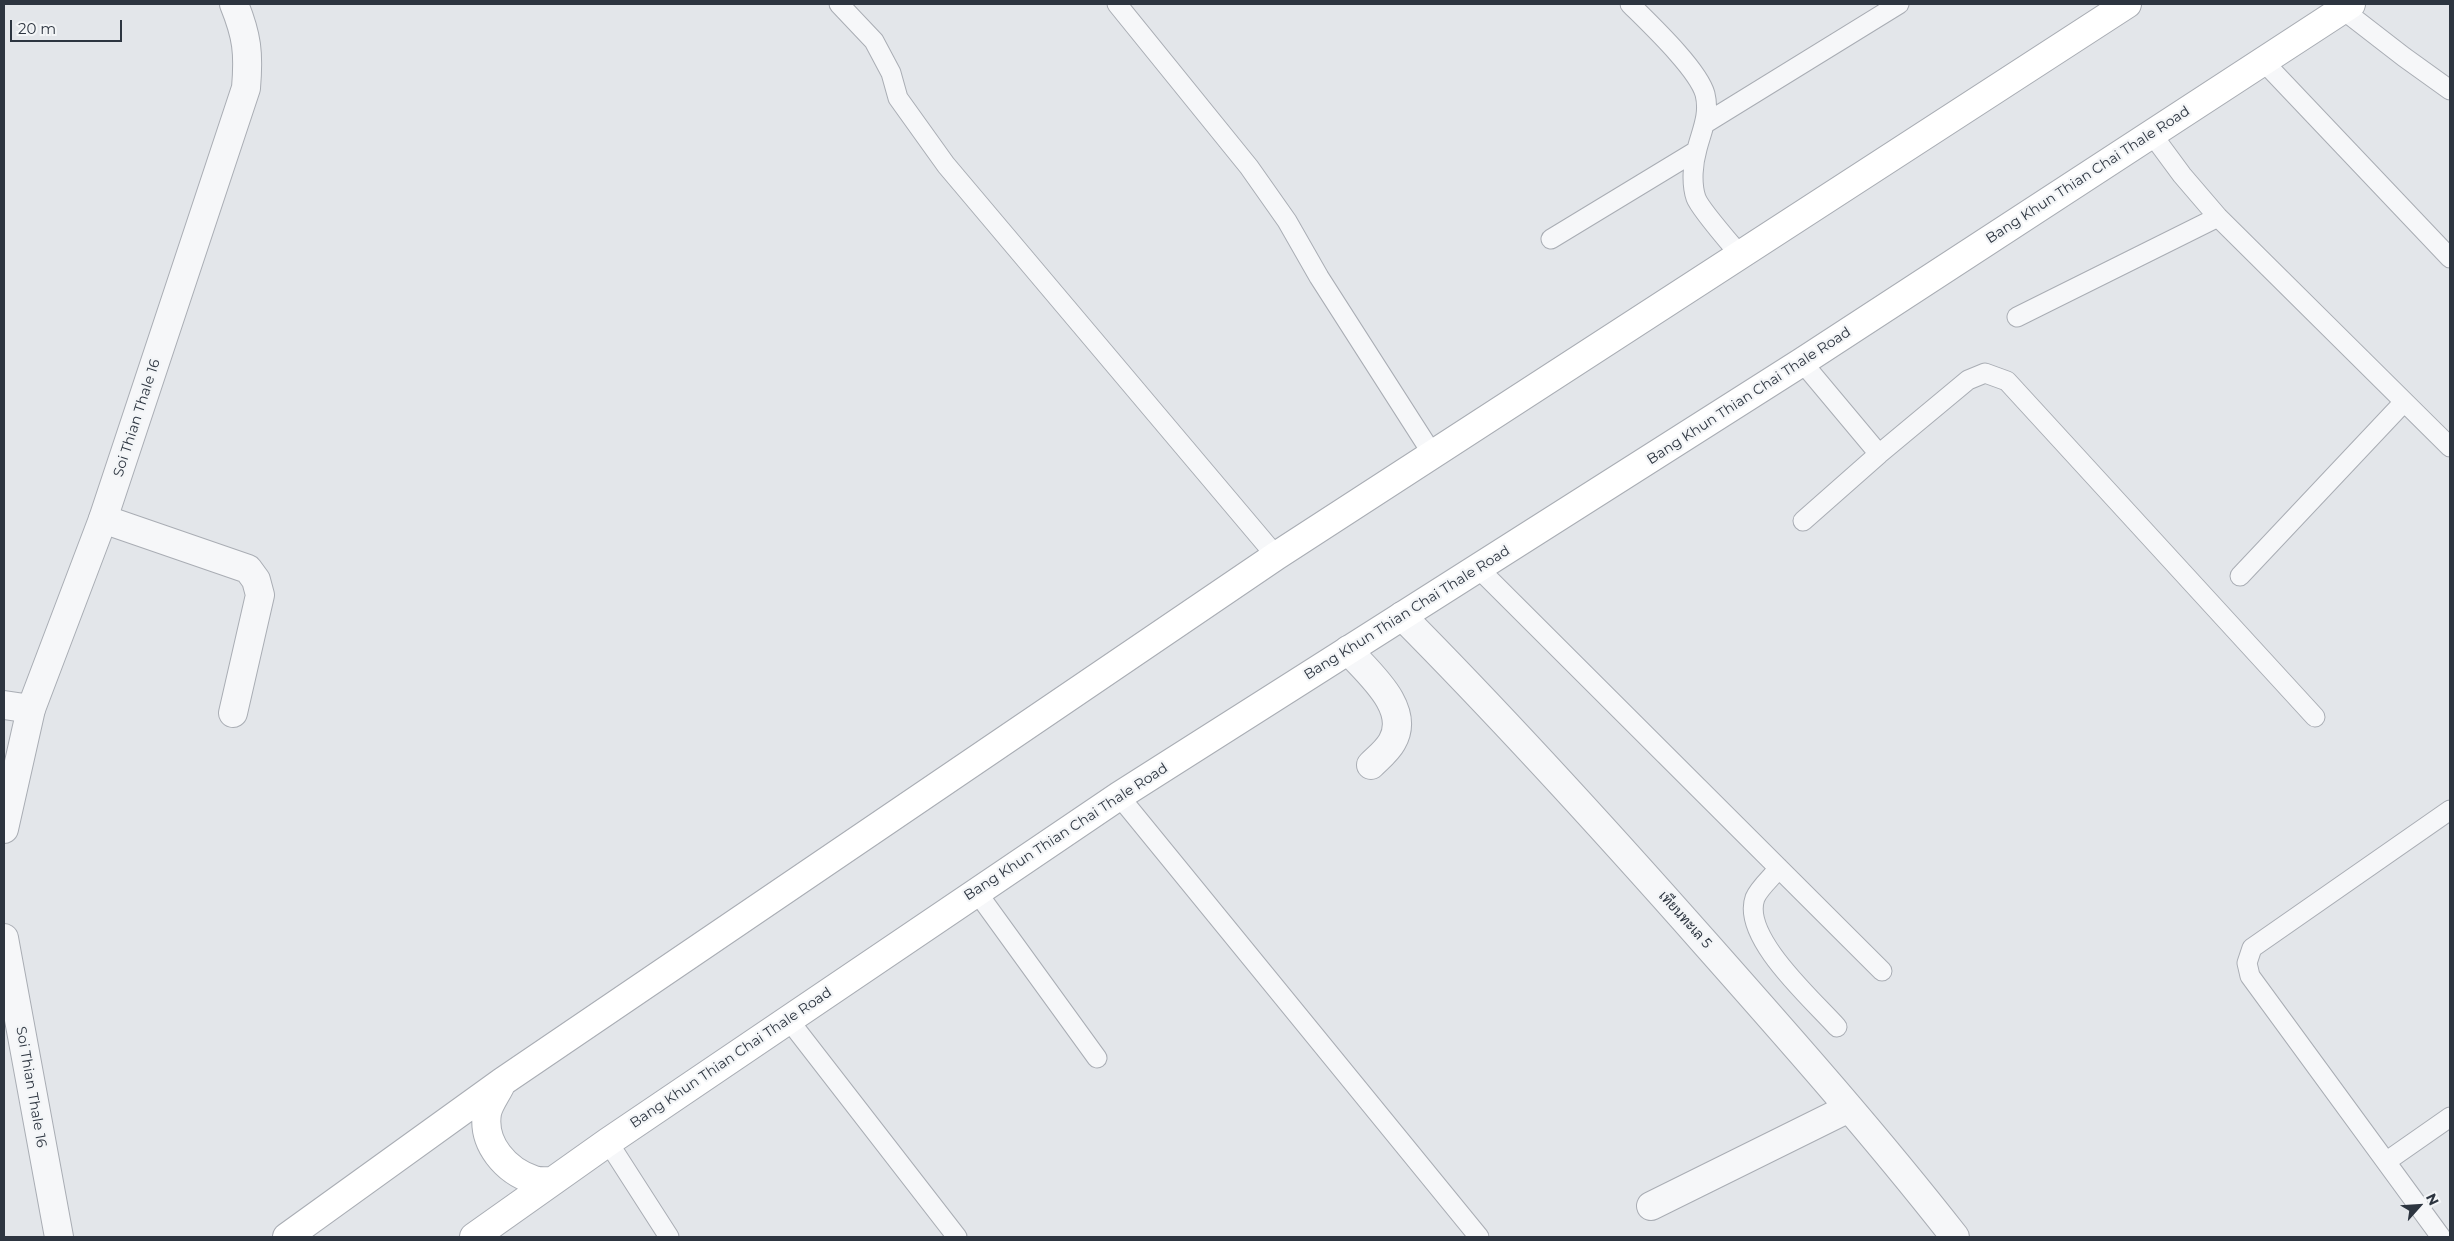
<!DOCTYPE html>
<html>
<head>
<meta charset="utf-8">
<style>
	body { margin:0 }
	#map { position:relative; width:2454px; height:1241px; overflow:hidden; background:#e3e6ea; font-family:Montserrat,sans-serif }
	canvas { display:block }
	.frame { position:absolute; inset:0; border:5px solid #2d3540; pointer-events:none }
	.north { position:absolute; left:2394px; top:1181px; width:50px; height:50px; -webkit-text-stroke:4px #f3f5f7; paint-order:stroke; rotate:64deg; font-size:14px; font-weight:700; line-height:20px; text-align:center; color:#2d3540 }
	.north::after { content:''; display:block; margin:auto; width:18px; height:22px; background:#2d3540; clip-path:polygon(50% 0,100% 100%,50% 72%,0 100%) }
	.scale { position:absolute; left:10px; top:20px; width:112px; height:22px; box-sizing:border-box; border:2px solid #2d3540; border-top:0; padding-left:6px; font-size:15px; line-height:18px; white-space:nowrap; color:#2d3540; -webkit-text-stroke:4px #f3f5f7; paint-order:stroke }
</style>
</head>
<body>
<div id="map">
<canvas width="2454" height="1241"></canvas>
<div class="frame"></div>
<div class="north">N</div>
<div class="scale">20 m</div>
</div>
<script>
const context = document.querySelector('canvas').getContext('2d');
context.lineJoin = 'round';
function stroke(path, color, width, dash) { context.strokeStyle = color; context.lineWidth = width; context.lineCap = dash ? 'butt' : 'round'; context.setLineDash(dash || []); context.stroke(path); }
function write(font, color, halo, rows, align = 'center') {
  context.font = font + ' Montserrat,Sarabun,sans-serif'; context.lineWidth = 4.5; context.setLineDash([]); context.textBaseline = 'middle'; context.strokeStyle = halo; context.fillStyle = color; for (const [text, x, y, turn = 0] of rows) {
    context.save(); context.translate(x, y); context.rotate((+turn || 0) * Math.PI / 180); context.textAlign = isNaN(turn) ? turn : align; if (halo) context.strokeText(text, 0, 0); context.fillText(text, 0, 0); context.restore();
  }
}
const service = new Path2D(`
	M 839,4 L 874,41 L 891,73 L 898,98 L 946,165 L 1276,556
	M 1117,4 L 1249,167 L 1287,221 L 1319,277 L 1433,455
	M 1630,4 C 1649,23 1698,69 1705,94 C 1710,114 1702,130 1697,149 C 1693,163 1691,183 1696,198 C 1700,209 1730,243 1740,255
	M 2342,9 L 2404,57 L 2450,90
	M 2263,61 L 2450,258
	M 1706,123 L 1899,4
	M 2151,133 L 2182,175 L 2218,217 L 2450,447
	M 1551,239 L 1696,151
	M 2017,317 L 2218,217
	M 1802,362 L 1879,454
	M 1803,521 L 1879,454 L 1968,380 L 1985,373 L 2007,381 L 2315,717
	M 1478,568 L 1882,971
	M 2240,576 L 2404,402
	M 1119,796 L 1479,1237
	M 1779,868 C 1773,876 1759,888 1755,898 C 1741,937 1813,1000 1837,1027
	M 976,891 L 1097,1058
	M 788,1019 L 957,1237
	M 608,1142 L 669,1237
	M 2387,1161 L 2450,1117
	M 2441,1237 L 2250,976 L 2247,963 L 2252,948 L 2450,810`);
const minor = new Path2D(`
	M 103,519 L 248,569 L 256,580 L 260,595 L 233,713
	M 1402,616 C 1507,722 1607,832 1706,944 C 1791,1040 1876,1136 1955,1237
	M 1348,650 C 1367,672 1412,708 1392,742 C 1387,751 1378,758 1371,765
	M 4,705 L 31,709
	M 1651,1206 L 1849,1108`);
const tertiary = new Path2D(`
	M 4,829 L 31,709 L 103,519 L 246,88 C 249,53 247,36 234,4
	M 4,938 L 59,1237`);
const secondary = new Path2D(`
	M 502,1082 C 498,1092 489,1103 487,1113 C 482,1144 506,1171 534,1180 C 540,1182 547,1181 553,1181
	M 287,1237 L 502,1082 L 1276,556 L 2127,4
	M 474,1237 L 608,1142 L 1119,796 L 1802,362 L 2351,4`);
const streetNames = [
	["Bang Khun Thian Chai Thale Road",2088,175,-33],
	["Bang Khun Thian Chai Thale Road",1749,396,-33],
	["Soi Thian Thale 16",137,418,-72],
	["Bang Khun Thian Chai Thale Road",1407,613,-32],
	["Bang Khun Thian Chai Thale Road",1066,832,-33],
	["เทียนทะเล 5",1685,920,48],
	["Bang Khun Thian Chai Thale Road",731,1058,-34],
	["Soi Thian Thale 16",31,1087,80]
];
stroke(service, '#a9adb4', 21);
stroke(minor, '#a9adb4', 30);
stroke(tertiary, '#a9adb4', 30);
stroke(secondary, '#a9adb4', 30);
stroke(service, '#f6f7f9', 19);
stroke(minor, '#f6f7f9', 28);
stroke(tertiary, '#f6f7f9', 28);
stroke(secondary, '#fff', 28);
write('14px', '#2d3540', '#f3f5f7', streetNames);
</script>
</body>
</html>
